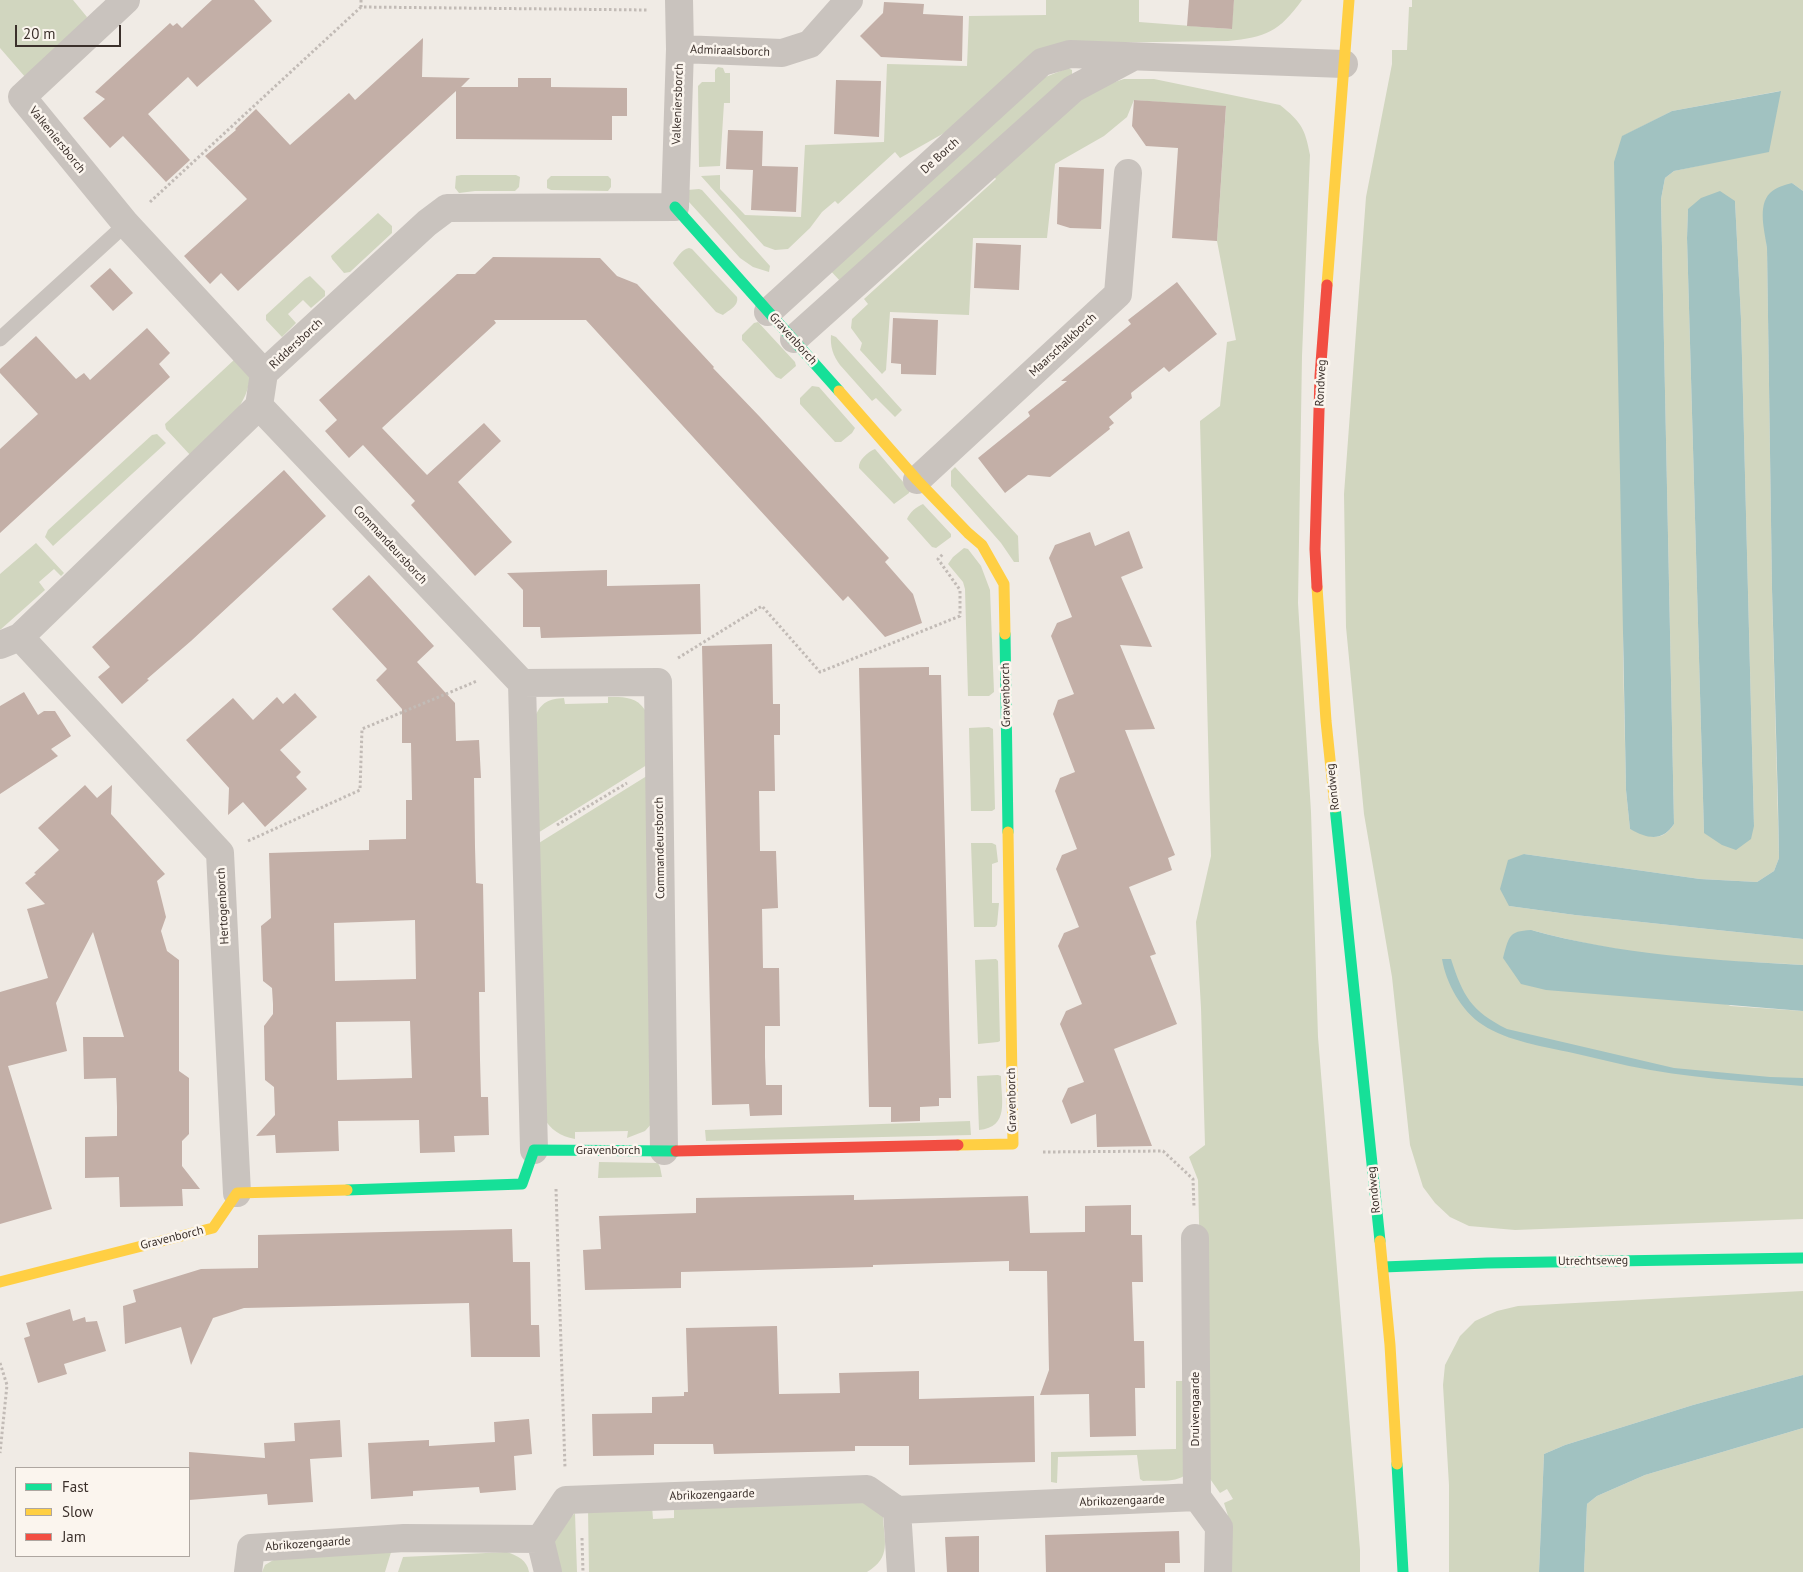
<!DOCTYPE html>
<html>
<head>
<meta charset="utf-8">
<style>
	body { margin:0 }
	#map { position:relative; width:1803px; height:1572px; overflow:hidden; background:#f0ebe5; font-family:"PT Sans",sans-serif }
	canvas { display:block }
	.legend { position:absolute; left:15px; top:1467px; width:175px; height:90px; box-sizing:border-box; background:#fbf5ee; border:1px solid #aea6a0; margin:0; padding:6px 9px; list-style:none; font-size:15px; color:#3b302b }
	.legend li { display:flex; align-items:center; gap:10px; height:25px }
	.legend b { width:25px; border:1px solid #aea6a0 }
	.scale { position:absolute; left:15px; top:25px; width:106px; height:22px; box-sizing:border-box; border:2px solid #3b302b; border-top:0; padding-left:6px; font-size:15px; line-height:18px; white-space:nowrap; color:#3b302b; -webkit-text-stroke:4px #fbf5ee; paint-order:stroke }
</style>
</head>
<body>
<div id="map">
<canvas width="1803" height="1572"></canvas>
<ul class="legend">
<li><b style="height:6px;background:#16e098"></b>Fast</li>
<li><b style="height:6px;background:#ffcf43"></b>Slow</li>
<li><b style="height:6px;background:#f24e42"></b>Jam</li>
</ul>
<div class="scale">20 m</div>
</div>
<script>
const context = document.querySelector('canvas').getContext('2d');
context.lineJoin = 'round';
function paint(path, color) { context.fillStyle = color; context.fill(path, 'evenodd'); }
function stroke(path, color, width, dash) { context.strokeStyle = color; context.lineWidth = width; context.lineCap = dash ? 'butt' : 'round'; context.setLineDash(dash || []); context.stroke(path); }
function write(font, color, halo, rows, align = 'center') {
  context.font = font + ' "PT Sans",sans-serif'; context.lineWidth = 5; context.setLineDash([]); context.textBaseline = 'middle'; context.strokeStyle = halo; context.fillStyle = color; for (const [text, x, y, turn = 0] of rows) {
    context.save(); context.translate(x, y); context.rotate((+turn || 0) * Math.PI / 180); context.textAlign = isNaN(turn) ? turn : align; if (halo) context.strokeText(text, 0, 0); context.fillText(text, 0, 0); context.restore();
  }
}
const green = new Path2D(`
	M 0,0 L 73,0 L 87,17 L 85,22 L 26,78 L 0,48 Z
	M 1046,0 L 1139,0 L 1139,22 L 1231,29 L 1234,0 L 1302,0 C 1279,32 1266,37 1228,41 L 1085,43 L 953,128 L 900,158 L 895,152 L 838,204 L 835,201 L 822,212 L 810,228 L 788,249 L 775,250 L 764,246 L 701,176 L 720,175 L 720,189 L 745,215 L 801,217 L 805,145 L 884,142 L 887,64 L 967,66 L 969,16 L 1046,15 Z
	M 1412,0 L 1803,0 L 1803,191 L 1792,183 L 1763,211 L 1767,248 L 1772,589 L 1779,858 L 1774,871 L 1757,882 L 1700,879 L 1524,854 L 1509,906 L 1575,915 L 1803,939 L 1803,965 C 1764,962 1724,962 1685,958 C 1633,953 1582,944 1531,930 L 1731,1006 L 1803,1011 L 1803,1219 L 1515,1230 L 1469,1226 L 1450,1217 L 1435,1203 L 1423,1187 L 1410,1145 L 1392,977 L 1364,814 L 1346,627 L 1344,494 L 1366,197 L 1392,64 L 1392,50 L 1407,50 L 1409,7 L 1412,7 ZM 1780,91 L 1706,164 L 1674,171 L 1665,178 L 1661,199 L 1674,824 C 1661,844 1649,836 1630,829 L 1626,790 L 1623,653 L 1623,136 L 1672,111 ZM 1735,201 L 1741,319 L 1754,826 L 1704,833 L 1687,238 L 1688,209 Z
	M 718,67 L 723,68 L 725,73 L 730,73 L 730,103 L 724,103 L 720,166 L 699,167 L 698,86 L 702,82 L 715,82 L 715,70 Z
	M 1068,68 L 1072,70 L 1072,75 L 841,282 L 828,268 L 1043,78 Z
	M 1124,79 L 1154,79 L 1280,105 C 1301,122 1305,128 1310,155 L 1302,356 L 1298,603 L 1311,812 L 1318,1037 L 1360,1550 L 1360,1572 L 1228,1572 L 1228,1516 L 1224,1503 L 1233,1499 L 1227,1489 L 1220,1493 L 1208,1476 L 1205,1463 L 1198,1180 L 1189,1157 L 1205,1145 L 1201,1008 L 1196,922 L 1211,856 L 1200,421 L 1220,406 L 1227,342 L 1236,340 L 1217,241 L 1226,107 L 1134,100 L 1127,117 L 1104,136 L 1055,164 L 1047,238 L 973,238 L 969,315 L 890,312 L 886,370 L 882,374 L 860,350 L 862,343 L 851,328 L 852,319 L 868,304 L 864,299 L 996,179 L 991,172 L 1062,107 L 1102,86 Z
	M 461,175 L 516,175 L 520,177 L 519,187 L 515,191 L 475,191 L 459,193 L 455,188 L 456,176 Z
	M 551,176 L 608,176 L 611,179 L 611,187 L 608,191 L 551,190 L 547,188 L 547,180 Z
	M 699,189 L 702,190 L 770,266 L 769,272 L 753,267 L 740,258 L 689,202 L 687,190 Z
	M 378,213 L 392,226 L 392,233 L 350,272 L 344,273 L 332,259 L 331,256 Z
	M 689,248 L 692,249 L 737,297 C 739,306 729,310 723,315 L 716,312 L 674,265 L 673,263 C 677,258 682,249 689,248 Z
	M 310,276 L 325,291 L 325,296 L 311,308 L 303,300 L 288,314 L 296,323 L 282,337 L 266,320 L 266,315 L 305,279 Z
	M 758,322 L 795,362 L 796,366 L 781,379 L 776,377 L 742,340 L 742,335 L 754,323 Z
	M 831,335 L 836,337 L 902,410 L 895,417 L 876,398 L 872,401 L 840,365 C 833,356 830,346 831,335 Z
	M 235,359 L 250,377 C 247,411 214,434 192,457 L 166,429 L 165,424 Z
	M 812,386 L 819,387 L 855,428 L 852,433 L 841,442 L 835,442 L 800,404 L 800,398 Z
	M 157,434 L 166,443 L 53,546 L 45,537 L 48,530 L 152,435 Z
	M 875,449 L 910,490 L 909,493 L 894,504 L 859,468 C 858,460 868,452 875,449 Z
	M 955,467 L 1018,536 L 1019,562 L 1014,562 L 1001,543 L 951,486 L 951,471 Z
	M 923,504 L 951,534 L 951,537 L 936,548 L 932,547 L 907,519 C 910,512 916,507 923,504 Z
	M 36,543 L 64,573 L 61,576 L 54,569 L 39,582 L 45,590 L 0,630 L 0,574 Z
	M 964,548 L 968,549 L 981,566 L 990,590 L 994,692 L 989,696 L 968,696 L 965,589 L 963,582 L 948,564 L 953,557 Z
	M 608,697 C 623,697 636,696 645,710 L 650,763 L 533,836 L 535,717 C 541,702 549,699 564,698 L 565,704 L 608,703 Z
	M 989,727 L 993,729 L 995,809 L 992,811 L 971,811 L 969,728 Z
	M 650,774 L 653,1122 L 645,1131 L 627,1138 L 628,1131 L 575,1132 L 575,1139 C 560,1136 551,1130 543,1117 L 534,846 Z
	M 971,843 L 992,843 L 996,845 L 998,862 L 992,864 L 992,903 L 999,903 L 997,925 L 995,927 L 974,927 Z
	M 996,959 L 998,961 L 1000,1041 L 998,1042 L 978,1044 L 975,960 Z
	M 998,1075 L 1001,1076 C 1001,1100 1010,1127 979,1130 L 977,1076 Z
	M 970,1121 L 971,1135 L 706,1141 L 705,1130 Z
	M 599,1162 L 658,1163 L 660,1167 L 662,1177 L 598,1178 Z
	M 1803,1291 L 1803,1375 L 1693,1405 L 1565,1445 L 1544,1454 L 1539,1572 L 1449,1572 L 1449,1485 L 1443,1385 L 1445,1365 L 1460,1336 L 1475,1321 L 1497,1311 L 1518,1306 Z
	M 1176,1381 L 1185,1381 L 1184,1476 C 1172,1483 1156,1480 1143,1481 L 1140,1479 L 1137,1455 L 1058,1457 L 1057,1483 L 1051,1482 L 1051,1452 L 1176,1449 Z
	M 1803,1428 L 1803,1572 L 1584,1572 L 1587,1504 L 1597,1496 L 1645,1475 Z
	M 863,1502 L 883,1516 C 884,1541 892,1557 867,1572 L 589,1572 L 588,1509 L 652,1506 L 653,1519 L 674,1518 L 674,1506 Z
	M 575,1513 L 577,1572 L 558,1572 C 553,1543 550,1533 575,1513 Z
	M 392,1549 L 385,1572 L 262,1572 L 265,1565 L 282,1555 Z
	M 507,1552 C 518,1556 527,1560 529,1572 L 398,1572 L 403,1557 Z`);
const water = new Path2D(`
	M 1781,91 L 1769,152 L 1674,171 L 1665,178 L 1661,199 L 1674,824 C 1662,842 1648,839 1630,829 L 1626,790 L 1614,162 L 1622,136 L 1672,111 Z
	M 1792,183 L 1803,191 L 1803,939 L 1575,915 L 1509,906 L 1500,889 L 1508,860 L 1524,854 L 1700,879 L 1757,882 L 1774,871 L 1779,858 L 1778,804 L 1772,589 L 1767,248 C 1765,232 1757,206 1770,193 C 1776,187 1785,185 1792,183 Z
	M 1720,191 L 1735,201 L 1741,319 L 1754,826 L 1751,839 L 1736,850 L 1722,845 L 1704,833 L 1687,238 L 1688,209 L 1701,198 Z
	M 1531,930 C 1621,955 1711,960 1803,965 L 1803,1011 L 1546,990 L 1521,984 L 1503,958 C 1509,937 1508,931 1531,930 Z
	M 1442,959 L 1451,959 C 1463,996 1471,1011 1507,1029 L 1674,1068 L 1770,1077 L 1803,1078 L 1803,1086 C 1745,1081 1686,1078 1629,1066 C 1610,1062 1592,1057 1573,1053 C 1545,1047 1507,1041 1483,1025 C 1461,1011 1446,983 1442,959 Z
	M 1803,1375 L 1803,1428 L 1645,1475 L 1597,1496 L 1587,1504 L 1584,1572 L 1539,1572 L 1544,1454 L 1565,1445 L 1693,1405 Z`);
const building = new Path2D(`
	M 212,0 L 254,0 L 272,21 L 197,87 L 188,77 L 148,114 L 190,160 L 166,182 L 123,136 L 110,148 L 83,118 L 105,99 L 95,92 L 170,23 L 173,26 L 177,23 L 182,28 Z
	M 1189,0 L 1234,0 L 1232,29 L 1187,26 Z
	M 884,2 L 924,4 L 923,14 L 963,16 L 962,61 L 881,57 L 860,36 L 883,13 Z
	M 423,38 L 422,77 L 470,78 L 461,87 L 518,87 L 518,78 L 551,78 L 551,87 L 627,88 L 627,116 L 612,116 L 612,140 L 456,139 L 456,91 L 238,291 L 221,273 L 210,284 L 184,256 L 247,199 L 205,156 L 236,130 L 235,129 L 256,109 L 290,145 L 349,93 L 355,100 Z
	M 836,80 L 881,81 L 879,137 L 834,134 Z
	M 1134,100 L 1226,106 L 1217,241 L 1172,238 L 1178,148 L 1146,146 L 1132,126 Z
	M 728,130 L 763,131 L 762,166 L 798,167 L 796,212 L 751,210 L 753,170 L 726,169 Z
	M 1059,167 L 1104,169 L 1101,229 L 1070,228 L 1057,224 Z
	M 976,243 L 1021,245 L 1019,290 L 974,288 Z
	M 493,257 L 600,258 L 617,276 L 637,284 L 714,367 L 713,368 L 760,417 L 889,558 L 885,562 L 913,594 L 922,623 L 885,637 L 848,596 L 843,601 L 586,320 L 494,320 L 496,323 L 382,428 L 427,475 L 484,423 L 501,441 L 458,482 L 512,542 L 475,576 L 411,505 L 415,501 L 363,445 L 349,458 L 325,431 L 337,420 L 319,400 L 457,274 L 475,274 Z
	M 110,268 L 133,293 L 113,311 L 90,286 Z
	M 1177,282 L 1217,334 L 1169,372 L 1164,367 L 1131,393 L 1132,398 L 1109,417 L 1114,423 L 1109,427 L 1110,429 L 1050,477 L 1028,475 L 1005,493 L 978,458 L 1030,416 L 1028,412 L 1067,381 L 1061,381 L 1131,324 L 1128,320 Z
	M 893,318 L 938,320 L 936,375 L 901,374 L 901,364 L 891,363 Z
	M 147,328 L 170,353 L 159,364 L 170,377 L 0,533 L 0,449 L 38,414 L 0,373 L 0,369 L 36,336 L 76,379 L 84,373 L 90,380 Z
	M 284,470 L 326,516 L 191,641 L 147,679 L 149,680 L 122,704 L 98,677 L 110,667 L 92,647 Z
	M 1129,531 L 1143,568 L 1121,577 L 1152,647 L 1120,645 L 1155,729 L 1125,730 L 1175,855 L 1168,858 L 1172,870 L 1129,887 L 1156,954 L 1150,956 L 1177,1024 L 1114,1049 L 1152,1146 L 1097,1147 L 1096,1114 L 1071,1124 L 1062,1101 L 1068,1088 L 1084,1082 L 1060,1024 L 1066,1011 L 1082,1004 L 1058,946 L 1064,933 L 1079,927 L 1056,869 L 1062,855 L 1077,849 L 1055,791 L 1060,778 L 1075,772 L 1053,714 L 1058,700 L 1074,694 L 1051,636 L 1057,623 L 1072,617 L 1049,558 L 1055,545 L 1090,532 L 1095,546 Z
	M 607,570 L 607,586 L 700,584 L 701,634 L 541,638 L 540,627 L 523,627 L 523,590 L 507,573 Z
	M 369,575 L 434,646 L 417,662 L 455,703 L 456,741 L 479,740 L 481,778 L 474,778 L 475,847 L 476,883 L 483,884 L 485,992 L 479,992 L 480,1060 L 481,1097 L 488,1097 L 489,1135 L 454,1136 L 455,1152 L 420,1153 L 419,1120 L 338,1121 L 339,1151 L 276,1153 L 275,1135 L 256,1136 L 275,1115 L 274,1087 L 265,1080 L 264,1026 L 273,1014 L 273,1004 L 272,988 L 263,981 L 261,926 L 271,918 L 269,853 L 369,850 L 369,840 L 406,839 L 406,800 L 412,800 L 411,743 L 402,743 L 402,709 L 376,680 L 387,669 L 332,609 ZM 415,920 L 416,979 L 335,981 L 334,923 ZM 410,1021 L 412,1078 L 337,1080 L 336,1022 Z
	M 772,644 L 773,704 L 780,704 L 780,735 L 774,735 L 775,791 L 759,791 L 760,851 L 776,851 L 778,908 L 762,909 L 763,968 L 779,968 L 780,1026 L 765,1026 L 765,1057 L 766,1085 L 782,1085 L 782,1115 L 750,1116 L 749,1104 L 712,1105 L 702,646 Z
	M 929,667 L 929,675 L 941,675 L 951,1098 L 939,1098 L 939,1106 L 920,1107 L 920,1121 L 891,1122 L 891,1107 L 869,1107 L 859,668 Z
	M 24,692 L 38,715 L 44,711 L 55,711 L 71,736 L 51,749 L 58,756 L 0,794 L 0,706 Z
	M 295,693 L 317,717 L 280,750 L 301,772 L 296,777 L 307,789 L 265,827 L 243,802 L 228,815 L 229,788 L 186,740 L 233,698 L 253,720 L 277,697 L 283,704 Z
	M 85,785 L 97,798 L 112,785 L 111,814 L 165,874 L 157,881 L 166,917 L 161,931 L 167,951 L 179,960 L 179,1071 L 189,1078 L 189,1134 L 182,1141 L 182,1166 L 200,1189 L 182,1189 L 183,1206 L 120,1207 L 119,1177 L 85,1178 L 85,1137 L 117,1136 L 117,1107 L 116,1078 L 84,1079 L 83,1037 L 124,1037 L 93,932 L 56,1003 L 67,1051 L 8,1066 L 52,1209 L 0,1224 L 0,992 L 48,978 L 27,909 L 45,904 L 25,883 L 36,874 L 34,873 L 59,850 L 38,828 Z
	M 854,1195 L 854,1200 L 1028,1196 L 1030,1233 L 1085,1232 L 1085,1206 L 1131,1205 L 1131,1235 L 1142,1235 L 1143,1282 L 1132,1282 L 1134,1341 L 1144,1341 L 1145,1388 L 1135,1388 L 1136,1436 L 1090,1437 L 1089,1394 L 1040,1395 L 1049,1370 L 1047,1271 L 1009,1271 L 1009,1261 L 873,1265 L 873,1267 L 681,1272 L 681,1288 L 585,1290 L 583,1250 L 601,1249 L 599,1216 L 696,1213 L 696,1198 Z
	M 512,1229 L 513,1262 L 530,1262 L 531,1325 L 539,1325 L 540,1357 L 471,1357 L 469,1303 L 244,1308 L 213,1318 L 191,1365 L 181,1327 L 125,1344 L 123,1306 L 136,1302 L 133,1290 L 201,1269 L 258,1268 L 258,1235 Z
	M 70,1309 L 73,1321 L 85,1317 L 86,1322 L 97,1321 L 106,1351 L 64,1364 L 67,1374 L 38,1383 L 24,1338 L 30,1336 L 26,1323 Z
	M 777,1326 L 779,1394 L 840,1393 L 839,1373 L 919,1371 L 919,1399 L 1034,1396 L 1035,1462 L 909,1465 L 909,1446 L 855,1446 L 855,1451 L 714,1454 L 713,1444 L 654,1444 L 654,1455 L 593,1456 L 592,1414 L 652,1413 L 652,1397 L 684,1396 L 684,1392 L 688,1392 L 686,1328 Z
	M 529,1419 L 532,1454 L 514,1456 L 516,1490 L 480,1493 L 479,1487 L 413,1491 L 413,1496 L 371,1499 L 368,1443 L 429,1440 L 429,1446 L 495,1442 L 494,1422 Z
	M 340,1420 L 342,1457 L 310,1459 L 313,1502 L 268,1505 L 267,1494 L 189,1500 L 189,1452 L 265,1458 L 264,1443 L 295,1441 L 294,1423 Z
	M 1179,1531 L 1180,1563 L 1165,1563 L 1165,1572 L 1046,1572 L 1045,1535 Z
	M 979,1536 L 979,1572 L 947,1572 L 945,1537 Z`);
const path = new Path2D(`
	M 361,0 L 361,7 L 648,10
	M 150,202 L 361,7
	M 678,658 L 762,606 L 820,672 L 960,616 L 960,590 L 938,559 L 943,554
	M 557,825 L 627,783
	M 248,841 L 360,790 L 362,729 L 477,681
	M 1043,1152 L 1163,1151 L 1193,1179 L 1194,1207
	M 556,1189 L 565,1468
	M 0,1363 L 7,1385 L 0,1453
	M 582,1538 L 583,1572`);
const lane = new Path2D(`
	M 0,339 L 126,224`);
const street = new Path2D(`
	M 126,0 L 22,97 L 126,224 L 264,373
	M 680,49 L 782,53 L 810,44 L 849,0
	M 768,312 L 1042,62 L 1070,54 L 1344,64
	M 794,339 L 1073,89 L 1133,57
	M 259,406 L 522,683 L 534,1150
	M 917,480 L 1118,294 L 1128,173
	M 20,637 L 220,853 L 237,1193
	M 0,645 L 20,637 L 259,406 L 264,373 L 427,223 L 447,208 L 675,207 L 680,49 L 679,0
	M 522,683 L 658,682 L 664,1151
	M 1195,1238 L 1197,1497 L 1219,1527 L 1218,1572
	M 897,1510 L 901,1572
	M 540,1539 L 548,1572
	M 248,1572 L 251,1548 L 404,1538 L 540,1539 L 566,1500 L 867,1489 L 897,1510 L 1197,1497`);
const fast = new Path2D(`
	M 675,207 L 839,391
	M 1005,634 L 1008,832
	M 1335,807 L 1380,1241
	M 347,1190 L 522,1184 L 534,1150 L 676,1151
	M 1383,1267 L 1487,1263 L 1803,1258
	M 1397,1464 L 1403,1572`);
const slow = new Path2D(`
	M 1327,285 L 1349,0
	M 839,391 L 917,480 L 968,533 L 982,545 L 1004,584 L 1005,634
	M 1317,587 L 1326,721 L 1335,807
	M 958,1145 L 1013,1144 L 1008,832
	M 1380,1241 L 1390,1345 L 1397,1464
	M 0,1282 L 213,1228 L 237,1193 L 347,1190`);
const jam = new Path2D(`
	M 1317,587 L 1315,549 L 1320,376 L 1327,285
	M 676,1151 L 958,1145`);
const streetNames = [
	["Admiraalsborch",730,51,2],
	["Valkeniersborch",678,104,-88],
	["Valkeniersborch",57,140,51],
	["De Borch",940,156,-42],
	["Gravenborch",793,339,48],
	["Riddersborch",296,344,-43],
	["Maarschalkborch",1063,345,-43],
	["Rondweg",1321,383,-87],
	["Commandeursborch",390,545,47],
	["Gravenborch",1006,695,-91],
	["Rondweg",1333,787,-96],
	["Commandeursborch",660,848,-91],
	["Hertogenborch",223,906,-93],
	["Gravenborch",1012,1100,-91],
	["Gravenborch",608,1151],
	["Rondweg",1374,1190,-96],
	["Gravenborch",172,1238,-14],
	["Utrechtseweg",1593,1261,-1],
	["Druivengaarde",1196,1409,-90],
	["Abrikozengaarde",712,1495,-2],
	["Abrikozengaarde",1122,1501,-2],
	["Abrikozengaarde",308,1544,-4]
];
paint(green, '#d1d6bf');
paint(water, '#a1c2c1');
paint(building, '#c3afa7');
stroke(path, '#c2bbb6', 3, [2.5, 2.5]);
stroke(lane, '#c9c3be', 15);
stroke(street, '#c9c3be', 28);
stroke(fast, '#16e098', 11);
stroke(slow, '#ffcf43', 11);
stroke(jam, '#f24e42', 11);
write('12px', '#3b302b', '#fbf5ee', streetNames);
</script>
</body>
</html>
